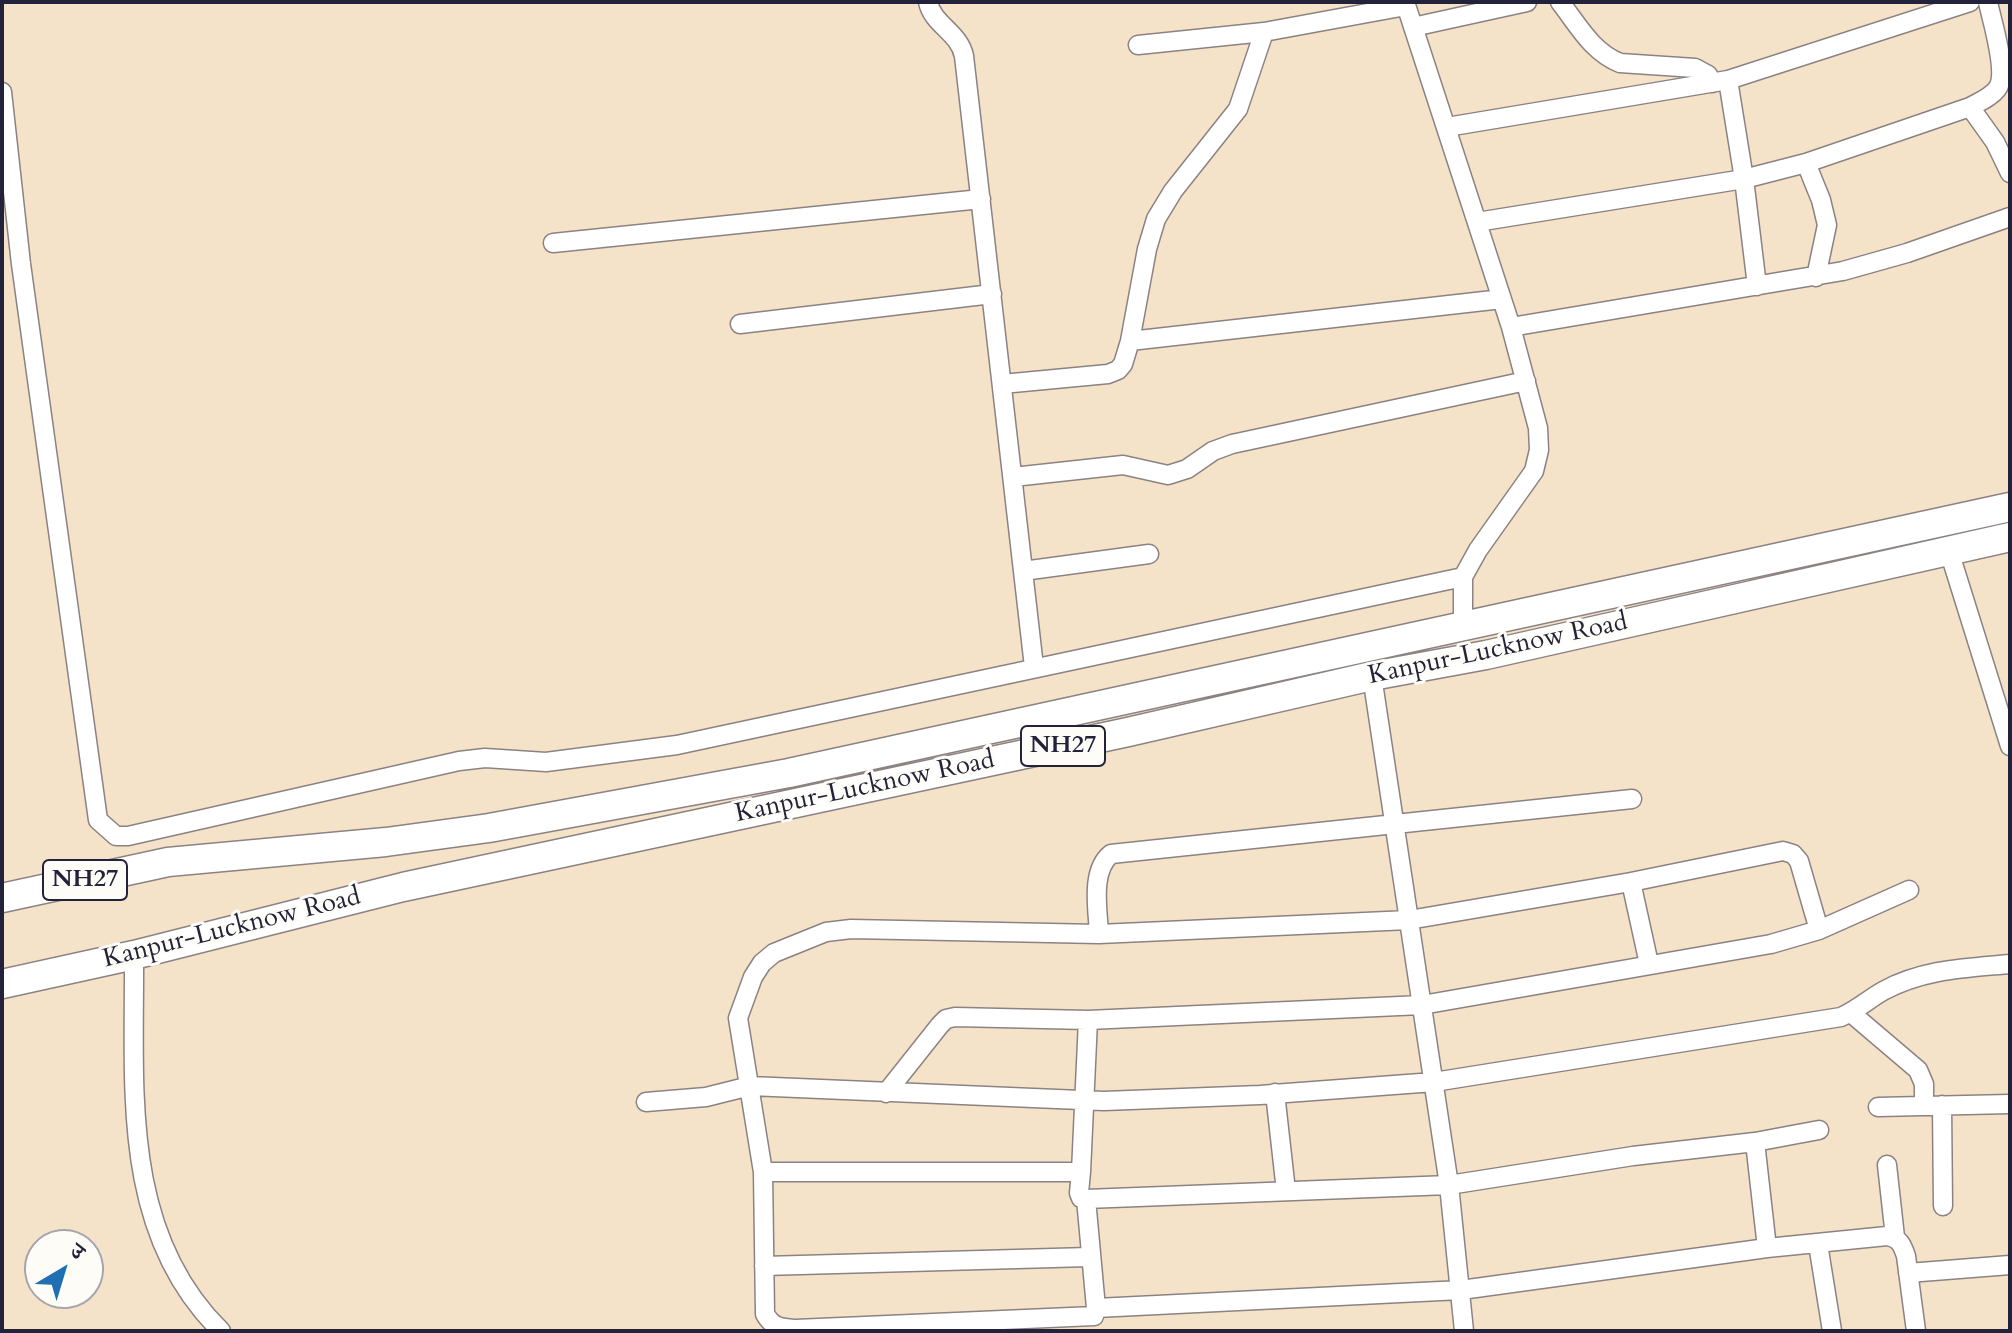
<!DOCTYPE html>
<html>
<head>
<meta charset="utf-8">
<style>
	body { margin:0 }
	#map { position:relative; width:2012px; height:1333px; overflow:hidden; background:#f5e3c9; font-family:Cardo,"Noto Serif Devanagari",serif }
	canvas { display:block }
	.frame { position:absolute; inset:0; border:4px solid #22223b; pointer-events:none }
	.north { position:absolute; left:24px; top:1229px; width:80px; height:80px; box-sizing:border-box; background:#fdfcf7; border:2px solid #a5a5ac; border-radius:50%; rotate:38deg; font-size:22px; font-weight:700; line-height:32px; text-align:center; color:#22223b }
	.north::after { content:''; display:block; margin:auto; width:28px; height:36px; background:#1f6fb2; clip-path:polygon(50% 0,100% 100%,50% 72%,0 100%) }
</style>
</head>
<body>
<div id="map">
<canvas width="2012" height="1333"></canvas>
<div class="frame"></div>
<div class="north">उ</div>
</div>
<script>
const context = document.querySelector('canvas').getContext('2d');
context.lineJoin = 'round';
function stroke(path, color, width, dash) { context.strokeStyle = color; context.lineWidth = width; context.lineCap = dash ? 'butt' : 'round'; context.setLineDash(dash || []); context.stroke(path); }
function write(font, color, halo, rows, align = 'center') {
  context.font = font + ' Cardo,serif'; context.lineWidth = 6; context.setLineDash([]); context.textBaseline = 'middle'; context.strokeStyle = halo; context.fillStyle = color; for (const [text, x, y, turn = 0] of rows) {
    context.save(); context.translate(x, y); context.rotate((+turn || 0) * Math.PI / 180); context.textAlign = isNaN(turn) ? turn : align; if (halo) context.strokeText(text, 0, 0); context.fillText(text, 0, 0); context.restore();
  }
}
const minor = new Path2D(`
	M 928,2 C 933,25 959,32 964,56 L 1034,667
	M 1405,2 L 1511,327 L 1538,428 L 1539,450 L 1534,471 L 1478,550 L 1463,577 L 1463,625
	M 1560,2 C 1578,25 1592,52 1620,63 L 1695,68 L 1708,75 L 1712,83
	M 1413,27 L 1527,2
	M 1138,45 L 1264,32 L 1406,6
	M 1728,80 L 1744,179 L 1757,286
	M 2,92 L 21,264 L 98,820 L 116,836 L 128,836 L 459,761 L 485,758 L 546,762 L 677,745 L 1463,577
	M 1970,107 L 1995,142 L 2010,173
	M 1447,127 L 1728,80 L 1970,2
	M 1806,163 L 1821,200 L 1827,225 L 1816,277
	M 1477,222 L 1744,179 L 1806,163 L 1970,107 C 1979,102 1990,98 1997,89 C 2009,74 1992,22 1988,2
	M 553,243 L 981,199
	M 740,324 L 992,294
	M 1511,327 L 1843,271 L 1907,253 L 2010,217
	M 1130,341 L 1502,299
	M 1002,384 L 1108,374 L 1118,370 L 1123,364 L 1130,341 L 1147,249 L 1156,219 L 1173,191 L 1238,109 L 1264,32
	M 1013,477 L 1123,465 L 1168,475 L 1187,469 L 1213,451 L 1232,444 L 1526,381
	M 1949,551 L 2010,746
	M 1023,571 L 1149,554
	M 1372,676 L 1449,1185 L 1464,1331
	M 1631,882 L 1649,964
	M 1099,934 C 1098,910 1090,871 1111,854 L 1632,799
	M 134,955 C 135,1085 119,1231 221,1331
	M 1851,1013 L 1918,1070 L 1924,1084 L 1924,1105
	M 886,1093 L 940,1025 L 946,1019 L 955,1017 L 1088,1020 L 1422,1005 L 1771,944 L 1819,930 L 1909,890
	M 1275,1093 L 1286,1191
	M 646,1102 L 706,1097 L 750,1086 L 1104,1101 L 1260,1095 L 1434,1082 L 1841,1017 C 1857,1010 1869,999 1883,991 C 1923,969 1966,968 2010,964
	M 1942,1105 L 1943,1206
	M 1878,1107 L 2010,1104
	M 1755,1142 L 1767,1248
	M 1887,1165 L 1895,1237
	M 763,1172 L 1081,1172 L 1088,1020
	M 1081,1172 L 1079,1193 L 1081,1198 L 1086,1199 L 1449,1185 L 1633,1156 L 1755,1142 L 1819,1130
	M 1086,1199 L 1096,1308 L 1461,1290 L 1767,1248 L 1887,1236 C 1899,1238 1902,1244 1906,1256 L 1916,1331
	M 1818,1244 L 1832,1331
	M 764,1266 L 1089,1257
	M 1908,1273 L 2010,1265
	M 1096,1308 L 1094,1316 L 796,1329 C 781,1328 773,1328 765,1314 L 763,1172 L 738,1018 L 753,977 L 762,963 L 774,953 L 826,932 L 851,929 L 1099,934 L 1409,920 L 1631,882 L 1783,851 L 1793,854 L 1799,861 L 1819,930`);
const highway = new Path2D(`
	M 2,898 L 168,862 L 386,842 L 489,828 L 789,773 L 2010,507
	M 2,984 L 134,955 L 403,887 L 1128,732 L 1372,676 L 1486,655 L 2010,537`);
const shields = [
	[1063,746,84],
	[85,880,84]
];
const shieldNames = [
	["NH27",1063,746],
	["NH27",85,880]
];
const streetNames = [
	["Kanpur-Lucknow Road",1498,650,-12],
	["Kanpur-Lucknow Road",865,788,-12],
	["Kanpur-Lucknow Road",232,929,-14]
];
stroke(minor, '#8c8282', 21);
stroke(highway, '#8c8282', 31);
stroke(minor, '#fff', 18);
stroke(highway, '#fff', 28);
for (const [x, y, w] of shields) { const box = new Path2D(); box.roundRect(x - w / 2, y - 20, w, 40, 6); context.fillStyle = '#fdfcf7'; context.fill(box); stroke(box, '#22223b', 2); }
write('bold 24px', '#22223b', null, shieldNames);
write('26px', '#22223b', '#fdfcf7', streetNames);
</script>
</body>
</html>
